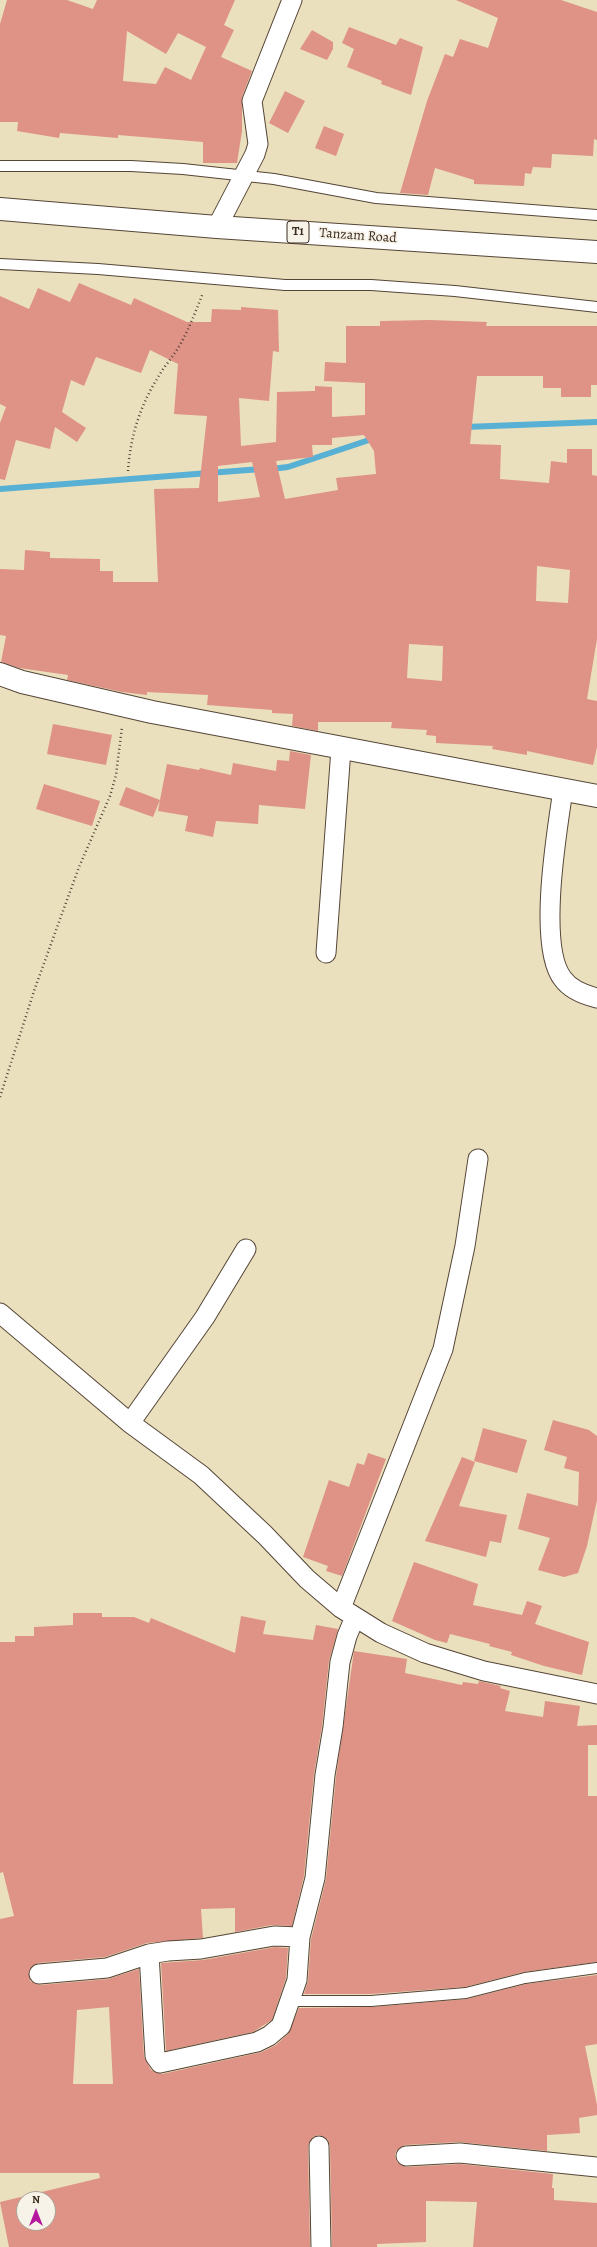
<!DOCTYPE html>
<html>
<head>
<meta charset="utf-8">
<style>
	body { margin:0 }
	#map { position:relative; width:597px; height:2247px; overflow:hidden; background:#eae0be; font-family:Alegreya,serif }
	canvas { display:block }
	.north { position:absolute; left:16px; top:2191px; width:40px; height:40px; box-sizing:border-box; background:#f7f3e8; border:1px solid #aca397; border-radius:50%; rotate:0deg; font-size:11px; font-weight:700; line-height:16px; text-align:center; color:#3b2a1e }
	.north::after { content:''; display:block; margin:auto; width:14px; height:18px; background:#b5179e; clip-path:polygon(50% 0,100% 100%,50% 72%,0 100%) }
</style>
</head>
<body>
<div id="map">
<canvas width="597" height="2247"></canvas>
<div class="north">N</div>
</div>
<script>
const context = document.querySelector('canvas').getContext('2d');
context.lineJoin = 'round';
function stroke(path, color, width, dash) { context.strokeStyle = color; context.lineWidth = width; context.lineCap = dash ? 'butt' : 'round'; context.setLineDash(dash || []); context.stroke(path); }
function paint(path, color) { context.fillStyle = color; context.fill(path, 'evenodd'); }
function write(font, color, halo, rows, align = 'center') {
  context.font = font + ' Alegreya,serif'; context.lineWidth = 3.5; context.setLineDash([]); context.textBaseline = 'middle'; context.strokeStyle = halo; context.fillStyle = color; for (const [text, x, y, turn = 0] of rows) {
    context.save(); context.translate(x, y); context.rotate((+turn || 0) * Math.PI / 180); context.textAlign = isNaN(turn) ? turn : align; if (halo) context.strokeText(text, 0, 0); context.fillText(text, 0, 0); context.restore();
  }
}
const stream = new Path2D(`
	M 465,427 L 597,422
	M 271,469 L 288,467 L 375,438
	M 0,489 L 261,469`);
const building = new Path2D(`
	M 7,0 L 67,0 L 93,9 L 97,0 L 235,0 L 224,25 L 234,30 L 221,57 L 252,71 L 242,97 L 242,131 L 237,163 L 203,163 L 203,142 L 118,135 L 118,138 L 60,133 L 59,138 L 17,131 L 18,122 L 0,122 L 0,24 ZM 127,31 L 166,54 L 178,33 L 206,47 L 191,80 L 165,67 L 156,84 L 123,81 Z
	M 456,0 L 561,0 L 597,12 L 597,140 L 594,139 L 593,156 L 552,154 L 551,168 L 533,167 L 531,174 L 525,173 L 524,186 L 474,184 L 474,180 L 435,168 L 428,195 L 400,193 L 427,101 L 445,54 L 453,57 L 460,39 L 488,48 L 498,18 Z
	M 349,27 L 396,45 L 400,38 L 423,47 L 411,95 L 381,84 L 382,81 L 347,67 L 354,49 L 342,43 Z
	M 312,30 L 333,42 L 333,49 L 327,60 L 300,49 Z
	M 285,91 L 305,101 L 288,133 L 269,123 Z
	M 324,126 L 344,134 L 336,156 L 315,148 Z
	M 79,283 L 131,305 L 134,298 L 187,322 L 211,322 L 212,309 L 241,310 L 241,307 L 278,310 L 279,352 L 273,351 L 269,401 L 239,398 L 241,446 L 276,442 L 277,392 L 315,391 L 315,386 L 332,387 L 332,417 L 365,415 L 365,383 L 324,381 L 325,362 L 346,363 L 346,326 L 380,326 L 380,321 L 430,320 L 487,322 L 486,326 L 597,326 L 597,385 L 591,385 L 591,397 L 561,397 L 561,388 L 543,388 L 543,376 L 477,376 L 470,444 L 501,445 L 500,479 L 549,483 L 551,461 L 567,463 L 567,449 L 592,449 L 592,475 L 597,476 L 597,639 L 587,699 L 597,701 L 597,747 L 593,765 L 527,751 L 527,755 L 492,749 L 493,746 L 436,743 L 436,736 L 426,735 L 427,730 L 391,728 L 392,722 L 318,722 L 318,731 L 292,726 L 293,714 L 272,713 L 272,710 L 207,705 L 208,695 L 147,692 L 147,695 L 122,692 L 67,680 L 68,675 L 19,668 L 1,662 L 6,636 L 0,635 L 0,569 L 24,570 L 25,550 L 50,552 L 50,558 L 100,559 L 100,571 L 113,571 L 113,582 L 158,582 L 154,489 L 199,488 L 207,416 L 174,414 L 178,364 L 150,350 L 141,373 L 96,357 L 84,386 L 71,380 L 62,412 L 86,428 L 77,442 L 55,427 L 50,449 L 16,440 L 5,480 L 0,479 L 0,423 L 6,407 L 0,404 L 0,296 L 29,309 L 38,288 L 70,302 ZM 364,435 L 374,451 L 376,474 L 336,478 L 338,490 L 285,499 L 276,461 L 313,457 L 312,445 L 332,445 L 332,438 ZM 252,462 L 260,497 L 218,502 L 218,466 ZM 537,566 L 570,570 L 568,603 L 536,601 ZM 409,644 L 443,646 L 442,681 L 407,678 Z
	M 53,724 L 112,735 L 106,765 L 47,754 Z
	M 290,751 L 311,755 L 305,809 L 259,805 L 258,824 L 216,821 L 213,837 L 185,831 L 188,816 L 158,811 L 160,800 L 153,817 L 119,805 L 126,787 L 160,800 L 167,764 L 199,770 L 200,768 L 231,775 L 233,763 L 276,771 L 277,760 L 289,761 Z
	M 44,784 L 100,801 L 92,826 L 36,809 Z
	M 553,1420 L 589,1430 L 597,1436 L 597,1500 L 587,1546 L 578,1573 L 564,1577 L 538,1570 L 550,1538 L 518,1529 L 527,1493 L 578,1506 L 579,1472 L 564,1468 L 567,1457 L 544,1450 Z
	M 483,1428 L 527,1440 L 517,1473 L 474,1461 Z
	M 368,1453 L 386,1459 L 342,1576 L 326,1571 L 328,1566 L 303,1557 L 329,1480 L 349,1487 L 357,1463 L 364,1465 Z
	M 462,1457 L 475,1462 L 459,1506 L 507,1515 L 501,1543 L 490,1541 L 486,1557 L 425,1541 Z
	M 414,1562 L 478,1584 L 473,1605 L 522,1615 L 527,1601 L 542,1606 L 535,1624 L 589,1642 L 582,1675 L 544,1666 L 511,1655 L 512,1652 L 489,1646 L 490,1644 L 450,1634 L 447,1643 L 435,1640 L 392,1621 Z
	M 73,1613 L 102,1613 L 102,1617 L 134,1617 L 149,1623 L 151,1618 L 235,1653 L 241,1616 L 266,1621 L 263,1634 L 313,1640 L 316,1625 L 338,1629 L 329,1661 L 322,1726 L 314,1774 L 304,1876 L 292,1926 L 272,1925 L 235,1932 L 235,1908 L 201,1909 L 203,1938 L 147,1943 L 105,1957 L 38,1963 L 29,1970 L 30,1981 L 40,1985 L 108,1979 L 139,1969 L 144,2057 L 151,2070 L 162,2074 L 262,2052 L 276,2045 L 288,2034 L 299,2008 L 372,2007 L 467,1999 L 526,1984 L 597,1975 L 597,2044 L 585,2046 L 597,2105 L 597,2115 L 579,2118 L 580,2133 L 547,2135 L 547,2151 L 459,2142 L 405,2145 L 396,2151 L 395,2156 L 397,2162 L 406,2167 L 460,2164 L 553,2174 L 552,2188 L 554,2188 L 554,2200 L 597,2203 L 597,2247 L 473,2247 L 477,2202 L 426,2201 L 426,2242 L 377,2244 L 377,2247 L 332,2247 L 330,2146 L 328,2140 L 319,2135 L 313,2137 L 308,2146 L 310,2247 L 9,2247 L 0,2202 L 100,2178 L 99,2173 L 0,2173 L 0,1919 L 14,1916 L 3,1872 L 0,1873 L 0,1642 L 15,1642 L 15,1636 L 34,1636 L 34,1627 L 73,1625 ZM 109,2007 L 113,2084 L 73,2084 L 77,2010 ZM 24,2199 L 48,2199 L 48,2223 L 24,2223 Z
	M 354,1651 L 407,1659 L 405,1673 L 462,1685 L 463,1682 L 478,1684 L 479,1681 L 501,1686 L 500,1688 L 510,1691 L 505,1711 L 543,1717 L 545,1701 L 580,1706 L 577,1726 L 597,1725 L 597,1745 L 588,1745 L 588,1796 L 597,1796 L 597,1962 L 524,1972 L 465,1987 L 371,1994 L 304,1994 L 308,1981 L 311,1939 L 326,1879 L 336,1776 Z
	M 275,1947 L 288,1948 L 286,1978 L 272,2020 L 253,2032 L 166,2051 L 161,1963 L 203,1960 Z`);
const path = new Path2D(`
	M 128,471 C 130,438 140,406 157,379 C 164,366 174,356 181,343 C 190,327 196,310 203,293
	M 0,1097 L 35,988 L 79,867 L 110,796 L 116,775 L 122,727`);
const lane = new Path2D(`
	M 0,166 L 131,166 L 183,169 L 274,179 L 376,198 L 597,215
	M 0,264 L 98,269 L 285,285 L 371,285 L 455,291 L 597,307
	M 290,2001 L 371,2001 L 466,1993 L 525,1978 L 597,1968`);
const street = new Path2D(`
	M 217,227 L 255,154 L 258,144 L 252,101 L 292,0
	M 563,790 C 557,831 537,947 563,979 C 570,989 585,995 597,998
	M 326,953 L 341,749
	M 0,1313 L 130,1423 L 201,1475 L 265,1535 L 307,1579 L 341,1608 L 381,1633 L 425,1653 L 484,1671 L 597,1694
	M 130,1423 L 205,1317 L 246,1249
	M 341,1608 L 443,1349 L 465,1246 L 478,1159
	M 149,1954 L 155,2056 L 160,2063 L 257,2042 L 269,2036 L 281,2026 L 297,1980 L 300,1937 L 315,1878 L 325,1775 L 333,1727 L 340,1662 L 347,1636 L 355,1617
	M 39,1974 L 107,1968 L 149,1954 L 168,1951 L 201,1949 L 274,1936 L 300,1937
	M 319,2146 L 321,2247
	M 406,2156 L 460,2153 L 597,2167`);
const secondary = new Path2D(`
	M 0,674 L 22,682 L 152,712 L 597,796`);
const highway = new Path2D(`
	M 0,209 L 217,227 L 597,252`);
const shields = [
	[298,232,22]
];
const shieldNames = [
	["T1",298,232]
];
const streetNames = [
	["Tanzam Road",358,236,4]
];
stroke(stream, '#58b0d5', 6);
paint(building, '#df9286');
stroke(lane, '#554536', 12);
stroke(street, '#554536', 21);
stroke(secondary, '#554536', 24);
stroke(highway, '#554536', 24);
stroke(path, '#554536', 2.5, [1, 3]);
stroke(lane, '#fff', 10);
stroke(street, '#fff', 19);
stroke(secondary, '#fff', 22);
stroke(highway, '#fff', 22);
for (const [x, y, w] of shields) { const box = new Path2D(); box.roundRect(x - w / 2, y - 11, w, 22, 3); context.fillStyle = '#f7f3e8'; context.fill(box); stroke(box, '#3b2a1e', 1); }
write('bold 13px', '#3b2a1e', null, shieldNames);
write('14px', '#3b2a1e', '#f7f3e8', streetNames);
</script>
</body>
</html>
